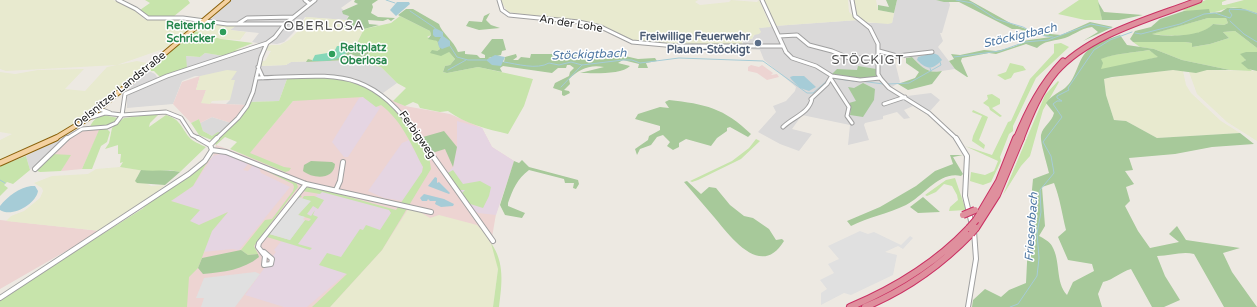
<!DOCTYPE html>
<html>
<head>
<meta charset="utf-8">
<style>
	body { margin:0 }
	canvas { display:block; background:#ede9e2 }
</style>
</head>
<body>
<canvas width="1257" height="307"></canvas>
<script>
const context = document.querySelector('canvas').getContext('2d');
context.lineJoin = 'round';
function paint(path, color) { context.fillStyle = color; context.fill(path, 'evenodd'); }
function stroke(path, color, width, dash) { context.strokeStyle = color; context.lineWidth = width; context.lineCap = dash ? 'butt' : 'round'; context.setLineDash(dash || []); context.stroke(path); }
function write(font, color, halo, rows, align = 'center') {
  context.font = font + ' "Varela Round",sans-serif'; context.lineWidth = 3; context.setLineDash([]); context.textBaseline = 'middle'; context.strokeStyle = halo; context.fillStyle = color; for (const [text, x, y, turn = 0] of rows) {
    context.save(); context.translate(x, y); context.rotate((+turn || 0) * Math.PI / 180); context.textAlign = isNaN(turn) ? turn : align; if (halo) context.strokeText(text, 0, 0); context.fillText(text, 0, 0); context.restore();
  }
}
const residential = new Path2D(`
	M 231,0 L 352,0 L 341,8 L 349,15 L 346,20 L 305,17 L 293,33 L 284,42 L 277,44 L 268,43 L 259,55 L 254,79 L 264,79 L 261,66 L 286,65 L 291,62 L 347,60 L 381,67 L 397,83 L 383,93 L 354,78 L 319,74 L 288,76 L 279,101 L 248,102 L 246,105 L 226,104 L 230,100 L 200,76 L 195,76 L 182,81 L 173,104 L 127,108 L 127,96 L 131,93 L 127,89 L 149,71 L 155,74 L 159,80 L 187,71 L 185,56 L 200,57 L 205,53 L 224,56 L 227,59 L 261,46 L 262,44 L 252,42 L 259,33 L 230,30 L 237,25 L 210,20 Z
	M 897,0 L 936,0 L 949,2 L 950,5 L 942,33 L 940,33 L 943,41 L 938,47 L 955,69 L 935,72 L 923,69 L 912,57 L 894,58 L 900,82 L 892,87 L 907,96 L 931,93 L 940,100 L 931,110 L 927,114 L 913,106 L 904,110 L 910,118 L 904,119 L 897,112 L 883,116 L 883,119 L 865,123 L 864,125 L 869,140 L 848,145 L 850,125 L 802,115 L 792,129 L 812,134 L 799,151 L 780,144 L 758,132 L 776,112 L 773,106 L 786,101 L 795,91 L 796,87 L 764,60 L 760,50 L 745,49 L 742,39 L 752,39 L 759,28 L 774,26 L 858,20 L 869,23 L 892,23 Z
	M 212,117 L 231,123 L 221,133 L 212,136 L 203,131 L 200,123 Z
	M 73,131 L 75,131 L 30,170 L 26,156 Z`);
const commercial = new Path2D(`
	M 751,65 L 759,67 L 762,65 L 773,73 L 771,75 L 777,74 L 779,77 L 767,80 L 757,73 L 748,71 L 748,67 Z
	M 200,76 L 196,90 L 206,90 L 202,103 L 246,105 L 231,123 L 212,117 L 200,123 L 199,119 L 191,123 L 173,104 L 182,82 Z
	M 368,89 L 405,106 L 450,114 L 482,128 L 492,147 L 514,161 L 496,214 L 491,243 L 495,252 L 493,307 L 97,307 L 171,201 L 213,156 L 216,145 L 247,156 L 293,101 Z
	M 100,129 L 82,169 L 61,171 L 65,164 L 52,154 L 77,132 Z
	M 0,220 L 101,231 L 0,289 Z`);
const industrial = new Path2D(`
	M 363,97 L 380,108 L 348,157 L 344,157 L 332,142 L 359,98 Z
	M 457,121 L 482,128 L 492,147 L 514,161 L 496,215 L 478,213 L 472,209 L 446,174 L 453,167 L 457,147 Z
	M 409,140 L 423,166 L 422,172 L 404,201 L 384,198 L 368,191 L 402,143 Z
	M 224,153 L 248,164 L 243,170 L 248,171 L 253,165 L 259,168 L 261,173 L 290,187 L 239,250 L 232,249 L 203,252 L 212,231 L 228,212 L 199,225 L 189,222 L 199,210 L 171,201 L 193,186 L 213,156 Z
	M 321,190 L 396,210 L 347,273 L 307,307 L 284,307 L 245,295 L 265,267 L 268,267 L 274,261 L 272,257 L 276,252 L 274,250 L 283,239 L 306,221 L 310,220 L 311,218 L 301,216 Z`);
const farmland = new Path2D(`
	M 0,0 L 113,0 L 137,11 L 144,19 L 198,21 L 169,47 L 117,65 L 6,71 L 0,69 Z
	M 500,0 L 698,0 L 695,2 L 700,5 L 729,2 L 731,0 L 757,2 L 759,0 L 771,27 L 759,28 L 761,32 L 759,34 L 754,35 L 752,39 L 742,39 L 742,45 L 658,43 L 629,40 L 601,26 L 508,12 Z
	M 762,0 L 848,0 L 849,12 L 858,20 L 774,26 Z
	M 854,0 L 876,0 L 878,10 L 894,13 L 892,23 L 888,24 L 865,22 L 857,15 Z
	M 306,17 L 346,20 L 343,27 L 364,29 L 347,60 L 291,62 L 286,65 L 261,66 L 260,61 L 265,61 L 271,51 L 265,50 L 267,47 L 271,45 L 280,45 L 289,40 L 299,30 Z
	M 205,22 L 237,25 L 230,30 L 246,32 L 240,40 L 221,39 L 194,31 Z
	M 137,61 L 151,64 L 97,109 L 67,131 L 0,162 L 0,140 L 12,134 L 0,132 L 0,72 L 15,74 L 38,70 L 84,69 L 65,89 L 85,91 L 107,67 Z
	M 227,70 L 237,71 L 231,80 L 235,80 L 230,100 L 212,101 L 210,104 L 201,103 L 206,90 L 196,90 L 200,76 Z
	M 1173,70 L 1183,71 L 1186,85 L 1191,93 L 1221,121 L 1240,133 L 1157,138 L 1126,121 L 1114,120 L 1106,95 L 1104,79 L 1133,74 Z
	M 1207,70 L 1257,71 L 1257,141 L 1227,122 L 1197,94 L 1189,72 Z
	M 120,167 L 141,170 L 137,177 L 151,186 L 165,185 L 146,201 L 101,231 L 6,221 L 11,216 L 24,211 L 40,198 L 43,191 L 42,188 L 34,183 L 52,176 L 88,174 L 96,169 Z
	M 408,209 L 420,212 L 430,218 L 439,215 L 477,225 L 486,234 L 495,252 L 498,269 L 493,307 L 330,307 L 382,250 Z`);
const grass = new Path2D(`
	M 145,0 L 188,0 L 190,3 L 173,17 L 147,17 L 140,10 L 150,3 Z
	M 1079,0 L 1098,0 L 1102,20 L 1085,20 L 1058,14 Z
	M 1206,0 L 1227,0 L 1222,2 L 1222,5 L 1225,5 L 1244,0 L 1257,0 L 1257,13 C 1248,10 1238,6 1228,8 C 1221,10 1218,12 1209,13 L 1209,10 L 1192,12 L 1182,10 Z
	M 400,16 L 430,31 L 431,35 L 427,37 L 437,41 L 440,49 L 437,51 L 449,52 L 455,59 L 450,65 L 445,66 L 443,72 L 447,73 L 478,67 L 533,79 L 524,106 L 508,134 C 487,129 466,124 448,111 L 440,112 L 420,108 L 418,104 L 413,102 L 405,106 L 393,101 L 406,88 L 397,83 L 381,67 L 364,63 L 372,46 L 356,45 L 364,29 L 391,23 Z
	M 1208,18 L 1226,18 L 1228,23 L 1224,25 L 1213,24 C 1201,39 1168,36 1151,34 Z
	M 194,31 L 221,39 L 253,43 L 235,50 L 243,49 L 243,51 L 224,56 L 205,53 L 200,57 L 186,56 L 187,68 L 160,77 L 154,71 L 149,71 Z
	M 1235,31 L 1257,48 L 1257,52 L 1246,52 L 1244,56 L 1246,60 L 1242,63 L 1252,71 L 1230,70 L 1182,60 L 1154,49 L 1140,47 L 1133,42 L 1185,42 L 1192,43 L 1192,47 L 1210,44 L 1229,38 L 1223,32 Z
	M 1061,43 L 1069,47 L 1036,78 L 1013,126 L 1013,131 L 1009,134 L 1000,157 L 1001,161 L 991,182 L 983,185 L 970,181 L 971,172 L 985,175 L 994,171 L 998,161 L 965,146 L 992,155 L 1008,122 L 1011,121 L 1030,79 L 1054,53 L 1054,44 Z
	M 1149,50 L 1159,57 L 1101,70 L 1100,59 C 1115,53 1133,53 1149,50 Z
	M 1010,63 L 1023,66 L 1026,70 L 1014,73 L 1011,78 L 1005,80 L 997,75 L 1006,72 Z
	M 311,77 C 327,77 342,79 357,84 C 385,93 411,122 425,148 C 429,154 430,162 431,169 L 382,250 L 330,307 L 312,307 L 347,274 L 319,265 L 327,253 L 341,257 L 360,229 L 363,230 L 366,225 L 380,230 L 391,213 L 389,210 L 322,192 L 320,194 L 302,191 L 305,188 L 310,186 L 396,210 L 422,172 L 423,167 C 411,144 402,121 381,105 L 376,107 L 363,97 L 293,101 L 250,153 L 284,167 L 291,168 L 289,171 L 285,172 L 230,149 L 237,142 L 225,137 L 216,145 L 214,142 L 239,118 L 250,102 L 279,101 L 287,79 Z
	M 1058,81 L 1059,82 L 1043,110 L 1030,156 L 1021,166 L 1003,195 L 1045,95 Z
	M 992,94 L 1000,99 L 1000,104 L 992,108 L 1002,116 L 1000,117 L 990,110 L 989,107 L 983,103 L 988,99 L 987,95 Z
	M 973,110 L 988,117 L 979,140 L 985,145 L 984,149 L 972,141 L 973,136 L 982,116 L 972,112 Z
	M 103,115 L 118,118 C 113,128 101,126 90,127 C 92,121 97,117 103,115 Z
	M 149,115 L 158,115 L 150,123 L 149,127 L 166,115 C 180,119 181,127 189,137 C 193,142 200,144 206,147 L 180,172 L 170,170 L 151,172 L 120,167 L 123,162 L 120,163 L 121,154 L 118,154 L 118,145 L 105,149 L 109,143 L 112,128 L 124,118 Z
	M 199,119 L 203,131 L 212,136 L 218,132 L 221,133 L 212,140 L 199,135 L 191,123 Z
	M 106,128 L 110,132 L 107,142 L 101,146 L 92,169 L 82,169 L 99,130 L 91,129 Z
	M 756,139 L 760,141 L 741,159 L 698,180 L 692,182 L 690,181 L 732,161 L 749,148 Z
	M 52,154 L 71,155 L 61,171 L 40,172 L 35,170 Z
	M 212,154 L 193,186 L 171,201 L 200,210 L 190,221 L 199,225 L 228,212 L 212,231 L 198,268 L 189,277 L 187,307 L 0,307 L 0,299 L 142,209 L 167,188 L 203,165 Z
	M 26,156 L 30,170 L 13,184 L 7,182 L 4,185 L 8,188 L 0,196 L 0,166 Z
	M 453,170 L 463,184 L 480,181 L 491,187 L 489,196 L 483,208 L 467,203 L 461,194 L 465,190 L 458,190 L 446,174 Z
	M 268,172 L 296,182 L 298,187 L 254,246 L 258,254 L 248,255 L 241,250 L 265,220 L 272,219 L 293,191 L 294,187 L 293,184 Z
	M 955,178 L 966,210 L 949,211 L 950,207 L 958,200 L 957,195 L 952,186 L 944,184 L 936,192 L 927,196 L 925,195 L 946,180 Z
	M 299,195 L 302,196 L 300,198 L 298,198 L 270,234 L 290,240 L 305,220 L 309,221 L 311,219 L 298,215 L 310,201 L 302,199 L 304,196 L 314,196 L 324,200 L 318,209 L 313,206 L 307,214 L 311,216 L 315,210 L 313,215 L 318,217 L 298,244 L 312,248 L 310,250 L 267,237 L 266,235 Z
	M 491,243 C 505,263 502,284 499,307 L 493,307 L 498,269 Z`);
const forest = new Path2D(`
	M 355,0 L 378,0 L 372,4 L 373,7 L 371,13 L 378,17 L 395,18 L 391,21 L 388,19 L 383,21 L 368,20 L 369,24 L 379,25 L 364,29 L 342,27 L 349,16 L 343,14 L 341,8 L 342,11 L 358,4 L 354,2 Z
	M 886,0 L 897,0 L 894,13 L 878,10 L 878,5 L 889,7 Z
	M 936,0 L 969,0 L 1012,24 L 1035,32 L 1034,34 L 1019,29 L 1012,29 L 959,2 L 944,2 Z
	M 1098,2 L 1104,12 L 1143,15 L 1119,20 L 1102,20 Z
	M 1227,8 L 1241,8 L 1257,13 L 1257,48 L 1235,31 L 1223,32 L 1229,38 L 1210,44 L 1192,47 L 1192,43 L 1185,42 L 1133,42 L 1130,39 L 1135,31 L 1151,27 L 1160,19 L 1184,11 L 1209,9 L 1210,13 L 1221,12 ZM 1208,18 L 1226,18 L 1228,23 L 1224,25 L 1213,24 C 1202,37 1168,37 1152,34 Z
	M 406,9 L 413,9 L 439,24 C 441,32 454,41 458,52 L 465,51 L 465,54 L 477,55 L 480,58 L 485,58 L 485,55 L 481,53 L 492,39 L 503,39 L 506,50 L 502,51 L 501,55 L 488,58 L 504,62 L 505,57 L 516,54 L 517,57 L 513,60 L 518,60 L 521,57 L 530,58 L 531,54 L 566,54 L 597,58 L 625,51 L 617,56 L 597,60 L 625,56 L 638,59 L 655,58 L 657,61 L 646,63 L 648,68 L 638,68 L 639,64 L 623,60 L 618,63 L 630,66 C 622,75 592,73 580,73 L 604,67 C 590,64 579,69 569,79 L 570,84 L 564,90 L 569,91 L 570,93 L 564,96 L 562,95 L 562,91 L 553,88 L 555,83 L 569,76 L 570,72 L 574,68 L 570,65 L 567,65 L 566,68 L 558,68 L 552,73 L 503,66 L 500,68 L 502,72 L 478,67 L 447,73 L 443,72 L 445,66 L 450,65 L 455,59 L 449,52 L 441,56 L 430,53 L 432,50 L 437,51 L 440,49 L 437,41 L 428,39 L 431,35 L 430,31 L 398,15 Z
	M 490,13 L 486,20 L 491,25 L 500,28 L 479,30 L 466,26 L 469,21 L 482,22 L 484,16 Z
	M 1090,22 L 1113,27 L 1083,41 L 1098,32 L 1092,27 C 1080,28 1072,37 1061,39 C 1052,41 1044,41 1037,48 L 1026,44 L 996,54 L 989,53 L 962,58 L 961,61 L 968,77 L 967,77 L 955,69 L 949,61 L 954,59 L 951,54 L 960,55 L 984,50 L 996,51 L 1013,47 L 1020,44 L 1022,41 L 1051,37 L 1038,35 L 1040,33 L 1061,35 Z
	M 1120,35 L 1127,45 L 1154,49 L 1182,60 L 1230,70 L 1207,70 L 1196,73 L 1173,70 L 1112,77 L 1104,79 L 1106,95 L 1114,120 L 1126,121 L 1157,138 L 1240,133 L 1254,144 L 1212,147 L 1175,154 L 1129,158 L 1133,170 L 1125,171 L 1134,184 L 1126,187 L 1130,201 L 1125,206 L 1138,231 L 1150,248 L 1179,242 L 1169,234 L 1177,226 L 1186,240 L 1240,248 L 1223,253 L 1232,272 L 1257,307 L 1224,307 L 1194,254 C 1182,251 1170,256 1157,256 L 1165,276 L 1180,300 L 1164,307 L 1152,307 L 1131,269 C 1120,272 1115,279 1103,282 L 1098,294 L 1102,307 L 972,307 L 973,300 L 985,289 L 1001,297 L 1009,290 L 1026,283 L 1029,222 L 1033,179 L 1049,173 C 1047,163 1040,143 1041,135 C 1043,126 1052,122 1054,113 L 1046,103 C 1053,94 1057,94 1065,88 C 1077,78 1077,61 1087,51 C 1095,42 1109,39 1120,35 ZM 1149,50 L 1158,57 L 1101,69 L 1103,63 L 1101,59 C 1116,53 1133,53 1149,50 ZM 1054,183 C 1060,198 1062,214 1066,230 L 1058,237 L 1068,260 L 1092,264 L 1094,271 L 1073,282 L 1067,295 C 1055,282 1061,261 1052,246 C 1050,242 1043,238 1039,236 L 1045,226 L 1042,187 Z
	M 354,49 L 356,51 L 370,50 C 365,61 358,57 351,54 L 347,60 L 306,62 L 308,59 L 312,60 L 312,61 L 347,53 L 349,50 Z
	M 1246,52 L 1257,52 L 1257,71 L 1248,69 L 1241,63 L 1246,60 L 1240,54 Z
	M 912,57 C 921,67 928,74 942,71 L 932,84 L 908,90 L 898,84 L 915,78 L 919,72 L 906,63 L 906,58 Z
	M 858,66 L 876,69 L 877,76 C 865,83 844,76 831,75 L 837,69 L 857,70 Z
	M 863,83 L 875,89 L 874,100 L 863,117 L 850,115 L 851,108 L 849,103 L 856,101 L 848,87 L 854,88 Z
	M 669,100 C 705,104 724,108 751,134 L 748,137 L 730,127 L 727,128 L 727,131 L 717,138 L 711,146 L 686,139 L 679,143 L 679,147 L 673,150 L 667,146 L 670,142 L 663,135 L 657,137 L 651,145 L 640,149 L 637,155 L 635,149 L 648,140 L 649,136 L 660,130 L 660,126 L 635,119 L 638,114 L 660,107 L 669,108 L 665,102 Z
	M 444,131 L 457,147 L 453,167 L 445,149 L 432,153 L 423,137 Z
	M 950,155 L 963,155 L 953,157 L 963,174 L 961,176 C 939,171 924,196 906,205 C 888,214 868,217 851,226 L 847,221 L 880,207 L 916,186 L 935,171 L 953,164 Z
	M 522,160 L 529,167 L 578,180 L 579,184 L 576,189 L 573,188 L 574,183 L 565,183 L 564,179 L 529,170 C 517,179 513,189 508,203 L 508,206 L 525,213 L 522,218 L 505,215 L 500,205 L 514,161 L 519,163 Z
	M 311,161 L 332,162 L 335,164 C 334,180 313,179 303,171 L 304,165 Z
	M 141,170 C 154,172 166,169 180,172 L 165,185 L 137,183 L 135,181 Z
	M 687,181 L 701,194 L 709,187 L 716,188 L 730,205 L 744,216 L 753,218 L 769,229 L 776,240 L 782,239 L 784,241 C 761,279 731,237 714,217 C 704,205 694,194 684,182 Z
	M 923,197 L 940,212 L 918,213 L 910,207 Z
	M 241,250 L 248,255 L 258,254 L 259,257 C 243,270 224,272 203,274 L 198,268 L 202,258 Z`);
const pitch = new Path2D(`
	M 337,46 L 351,46 C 343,62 328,61 312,61 L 315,55 L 334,52 Z`);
const parking = new Path2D(`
	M 298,197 L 311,201 L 298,215 L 305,217 L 303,219 L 305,220 L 290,240 L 269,234 Z
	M 860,231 L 868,234 L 874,232 L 901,245 L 910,236 L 913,238 L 903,249 L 898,246 L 885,252 L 897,255 L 893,275 L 851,295 L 844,293 L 821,305 L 821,293 L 827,289 L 820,280 L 834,273 L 828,264 L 839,259 L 828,246 Z
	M 255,272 L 260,274 L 235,307 L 201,307 L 204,298 L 196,298 L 204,278 Z`);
const water = new Path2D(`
	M 397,2 L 409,2 L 410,4 L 396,16 L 390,10 Z
	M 435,28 L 443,32 L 443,36 L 450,41 L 450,46 L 442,49 L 439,47 L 438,42 L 441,37 L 435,37 L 433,35 L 433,30 Z
	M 933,53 L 938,55 L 942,60 C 933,69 928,71 917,60 L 918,57 Z
	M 495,55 L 505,57 L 501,66 L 492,65 L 486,60 Z
	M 793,76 L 804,76 L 816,87 L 809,91 L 800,88 L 791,79 L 790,77 Z
	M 435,177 L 437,178 L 437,183 L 439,182 L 450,193 L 449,194 L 428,186 Z
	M 31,186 L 35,186 L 38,191 C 36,204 12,218 0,210 L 0,206 C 8,196 19,188 31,186 Z
	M 424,194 L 444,199 L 454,204 L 453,206 L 441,207 L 435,204 L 436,201 L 430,201 L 428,199 L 427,201 L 422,201 L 420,198 Z`);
const stream = new Path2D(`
	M 386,0 L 395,3
	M 956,0 L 972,3 L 996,19 L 1023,27 L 1036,34
	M 410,11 L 435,28
	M 1230,21 L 1244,34 L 1257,42
	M 1135,33 L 1141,34 L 1180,24 L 1204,14 L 1215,13 L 1230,18 L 1232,15 L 1229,11 L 1230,9 L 1246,10 L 1257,14
	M 1039,35 L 1053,37
	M 450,46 L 457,57 L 468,60 L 486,60
	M 954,57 L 1000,51 L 1025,42 L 1048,40 L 1091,24 L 1111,28
	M 504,62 C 517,64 537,70 549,63 L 559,65 L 571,62 L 582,65 L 623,60 L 632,60 L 640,63 L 679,58 L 763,61 L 807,93 L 813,93 L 828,80
	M 930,68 L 931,71
	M 448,70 L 466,60
	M 832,78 L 854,81
	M 861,81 L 883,84
	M 888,84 L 909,83 L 941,65 L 940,62
	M 561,87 L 582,65
	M 0,180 L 5,183
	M 1010,307 L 1018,304 L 1037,276 L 1039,258 L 1037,233 L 1041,212 L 1040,190 L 1054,173 L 1051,156 L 1043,142 L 1062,117 L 1053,104 L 1057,101 L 1062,101 L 1057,98 L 1057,96 L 1069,90 L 1068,88 L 1094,50 L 1110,40 L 1132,32`);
const minorFar1 = new Path2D(`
	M 118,0 L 136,9 L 148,18 L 183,18 L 227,24 L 285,24
	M 305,0 L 310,4
	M 499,0 L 502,10 L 509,15 L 579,22 L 601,27 L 632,42 L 676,46 L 783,46
	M 762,0 L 786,52 L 792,58 L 816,66 L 832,76 L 860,80 L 880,78
	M 852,0 L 855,16 L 870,28 L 878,44 L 878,74 L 881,79 L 889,88 L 929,113 L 957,139
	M 239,23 L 247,18 L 294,17
	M 779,36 L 797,35 L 809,45 L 832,51 L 849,58 L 879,58
	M 879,51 L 897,56 L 932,52
	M 258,67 L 263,78
	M 256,78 C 337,76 369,64 420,139
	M 831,79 L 849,107 L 847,116 L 852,123
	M 811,99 L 827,84 L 831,77
	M 884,104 L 905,97
	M 100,109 L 110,113
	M 89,118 L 105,113 L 122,115 L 166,112 L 181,118 L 192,135 L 200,139
	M 783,127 C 793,117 810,113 812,98
	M 66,139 L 82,129 L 107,127 L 116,123 L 122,115 L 125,94 L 167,76 L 267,43 L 275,37 L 285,24 L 315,0
	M 216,139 L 238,118 L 247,106 L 253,92 L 261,57 L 267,43`);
const minor = new Path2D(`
	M 198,138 L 210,145 L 212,150
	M 420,138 L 493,241
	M 956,138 L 967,156 L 965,196 L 972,225
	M 210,145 L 217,138
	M 212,150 L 226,152 L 306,184 L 431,212
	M 35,169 L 67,138
	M 336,190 L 340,181 L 343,162
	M 264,252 L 272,259 L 271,264 L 264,265 L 265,256 L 258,247 L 259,243 L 306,184
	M 0,298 L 189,174 L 205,161 L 212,150
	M 968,307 L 976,259 L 974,231`);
const majorFar1 = new Path2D(`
	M 54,139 L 87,119 L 228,0`);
const major = new Path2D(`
	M 0,163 L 56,138`);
const highwayFar1 = new Path2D(`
	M 1016,139 C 1028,110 1041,84 1063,61
	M 1021,139 C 1030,116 1040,91 1056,72 C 1089,34 1153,18 1199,0`);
const highway = new Path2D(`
	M 976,220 L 999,181 L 1016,138
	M 976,228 L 997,195 L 1021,138
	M 850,307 C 895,288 935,264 969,228
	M 865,307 C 906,290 940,266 971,234`);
const highwayBridge = new Path2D(`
	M 963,215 L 975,210
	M 969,228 L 976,220
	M 971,234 L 976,228`);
const markers = [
	[223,32,4,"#2e9e5b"],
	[758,43,4,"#5c6f8a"],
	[332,54,4,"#2e9e5b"]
];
const streetNames = [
	["An der Lohe",571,24,9],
	["Oelsnitzer Landstraße",120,90,-39],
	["Ferbigweg",417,135,55]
];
const leisureNames = [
	["Reiterhof",215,26],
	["Schricker",215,39],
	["Reitplatz",340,48,"left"],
	["Oberlosa",340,61,"left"]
];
const serviceNames = [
	["Freiwillige Feuerwehr",750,37],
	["Plauen-Stöckigt",750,50]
];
const waterNames = [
	["Stöckigtbach",1020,36,-13],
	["Stöckigtbach",589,55,-2],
	["Friesenbach",1032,227,-86]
];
const quarterNames = [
	["OBERLOSA",324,27],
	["STÖCKIGT",868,61]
];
paint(residential, '#dad9d9');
paint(commercial, '#edd4d2');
paint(industrial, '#e5d5e2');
paint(farmland, '#e8eacf');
paint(grass, '#c7e4ab');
paint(forest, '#a7c99a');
paint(pitch, '#86d7b8');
paint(parking, '#e0e0e0');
paint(water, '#a6ccd7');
stroke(stream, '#a6ccd7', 1);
stroke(minorFar1, '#a0a0a0', 5);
stroke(minor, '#a0a0a0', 6);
stroke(majorFar1, '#89610b', 6);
stroke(major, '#89610b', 7);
stroke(highwayFar1, '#ca3163', 7);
stroke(highway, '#ca3163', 8);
stroke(minorFar1, '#fff', 3);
stroke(minor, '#fff', 4);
stroke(majorFar1, '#f4d1a0', 4);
stroke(major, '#f4d1a0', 5);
stroke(highwayFar1, '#df8f9d', 5);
stroke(highway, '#df8f9d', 6);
stroke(highwayBridge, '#ca3163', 8, []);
stroke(highwayBridge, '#df8f9d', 6);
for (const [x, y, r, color] of markers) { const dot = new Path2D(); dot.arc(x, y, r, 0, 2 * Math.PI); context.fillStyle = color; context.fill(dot); stroke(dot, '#fff', 1.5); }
write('11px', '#1c1c1c', '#fff', streetNames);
write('bold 11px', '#27864d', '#fff', leisureNames, 'right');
write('bold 11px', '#4e5e75', '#fff', serviceNames, 'right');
write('italic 12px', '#5079a4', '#fff', waterNames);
context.letterSpacing = '1px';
write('13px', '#4f4f4f', '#fff', quarterNames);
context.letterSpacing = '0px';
</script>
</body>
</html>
